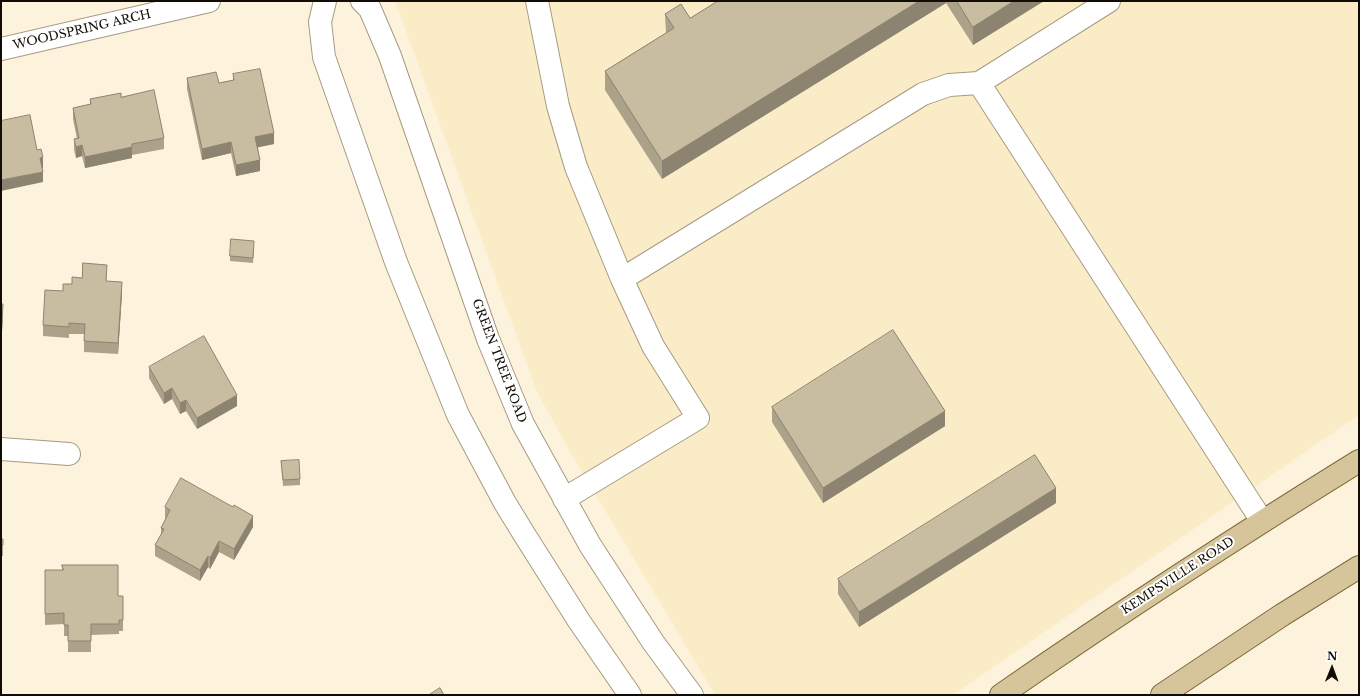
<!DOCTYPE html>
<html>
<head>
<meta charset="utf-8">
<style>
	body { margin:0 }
	#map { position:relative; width:1360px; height:696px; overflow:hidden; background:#fdf3dd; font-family:"Libre Baskerville",serif }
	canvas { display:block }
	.frame { position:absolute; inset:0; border:2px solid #110d05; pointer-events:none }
	.north { position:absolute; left:1312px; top:648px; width:40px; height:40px; -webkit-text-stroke:3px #fff; paint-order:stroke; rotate:1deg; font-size:11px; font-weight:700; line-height:16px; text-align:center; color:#110d05 }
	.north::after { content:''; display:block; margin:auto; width:14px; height:18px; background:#110d05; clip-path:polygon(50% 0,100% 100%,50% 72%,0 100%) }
</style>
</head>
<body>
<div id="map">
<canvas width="1360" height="696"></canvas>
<div class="frame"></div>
<div class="north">N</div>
</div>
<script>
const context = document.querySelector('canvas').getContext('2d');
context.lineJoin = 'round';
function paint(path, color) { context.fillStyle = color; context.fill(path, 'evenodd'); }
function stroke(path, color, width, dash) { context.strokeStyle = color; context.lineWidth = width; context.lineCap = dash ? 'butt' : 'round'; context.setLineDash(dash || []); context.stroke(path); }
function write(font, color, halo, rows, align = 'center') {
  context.font = font + ' "Libre Baskerville",serif'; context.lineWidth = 4; context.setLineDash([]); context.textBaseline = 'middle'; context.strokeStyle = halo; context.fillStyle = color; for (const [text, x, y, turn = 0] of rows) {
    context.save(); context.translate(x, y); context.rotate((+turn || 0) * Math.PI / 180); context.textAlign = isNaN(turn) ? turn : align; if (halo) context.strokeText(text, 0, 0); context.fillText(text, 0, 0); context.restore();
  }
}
const built = new Path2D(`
	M 395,1 L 1359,1 L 1359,415 L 953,695 L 715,695 L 569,450 L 537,392 Z`);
const minor = new Path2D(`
	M 325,1 L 320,22 L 324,57 L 396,262 L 458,415 L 505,503 L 524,534 L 579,621 L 630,695
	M 362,1 L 370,9 L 390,56 L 488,339 L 523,424 L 590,545 L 653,642 L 692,695
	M 537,1 L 558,106 L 576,167 L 622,279
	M 1109,1 L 979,83 L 1262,521
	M 1,49 L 209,1
	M 1,449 L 69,454
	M 564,499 L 698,418 L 653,346 L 622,279 L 923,94 L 949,85 L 979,83`);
const major = new Path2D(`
	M 1001,695 C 1118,614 1238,536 1359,461
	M 1162,695 L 1282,615 L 1359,567`);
const wall = new Path2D(`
	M 718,1 L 1044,1 L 973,45 L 946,3 L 662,179 L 605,90 L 605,71 L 666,33 L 665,14 L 690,18 Z
	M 233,74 L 274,144 L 258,147 L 260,171 L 236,176 L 231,153 L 202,160 L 187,89 L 187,78 L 219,83 L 233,80 Z
	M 121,97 L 164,138 L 164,149 L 132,155 L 132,158 L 85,168 L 82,156 L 76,158 L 74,150 L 74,139 L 77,139 L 73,119 L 73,108 L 90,104 L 90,99 Z
	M 254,247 L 253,263 L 230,261 L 230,256 Z
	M 107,275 L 106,281 L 122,293 L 118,354 L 84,352 L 84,334 L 69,334 L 69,338 L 43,336 L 43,325 L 72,284 L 82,278 Z
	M 149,367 L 237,406 L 197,429 L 186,411 L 180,414 L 172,399 L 164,404 L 149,378 Z
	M 772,407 L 945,426 L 823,503 L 772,422 Z
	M 281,461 L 300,479 L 300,485 L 283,486 Z
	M 1056,503 L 859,627 L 838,594 L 838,579 Z
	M 165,507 L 253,527 L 234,560 L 219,552 L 210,569 L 208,567 L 200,581 L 155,556 L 155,545 L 161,535 L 161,528 L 166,518 L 165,518 Z
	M 1,539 L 3,539 L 3,556 L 1,556 Z
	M 62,565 L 118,596 L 123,596 L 123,631 L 119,631 L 119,634 L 91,635 L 91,652 L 68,652 L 68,636 L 64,636 L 64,624 L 45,625 L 45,570 L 62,570 Z`);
const shadedWall = new Path2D(`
	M 919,1 L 946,1 L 946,3 L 662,179 L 662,161 Z
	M 1014,1 L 1044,1 L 973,45 L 973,27 Z
	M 274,133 L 274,144 L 255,148 L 255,137 Z
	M 231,142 L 231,153 L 202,160 L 202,149 Z
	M 82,145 L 82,156 L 76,158 L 76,147 Z
	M 132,147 L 132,158 L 85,168 L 85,157 Z
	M 43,157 L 43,168 L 40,169 L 40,158 Z
	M 260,160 L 260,171 L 236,176 L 236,165 Z
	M 43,172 L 43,182 L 1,191 L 1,180 Z
	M 122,282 L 122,293 L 118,354 L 118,343 Z
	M 3,304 L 3,315 L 1,350 L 1,339 Z
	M 172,388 L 172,399 L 164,404 L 164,393 Z
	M 237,395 L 237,406 L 197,429 L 197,418 Z
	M 186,400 L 186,411 L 180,414 L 180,403 Z
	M 945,411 L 945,426 L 823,503 L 823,488 Z
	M 1056,488 L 1056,503 L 859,627 L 859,612 Z
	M 253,516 L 253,527 L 234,560 L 234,549 Z
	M 219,541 L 219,552 L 210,569 L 210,558 Z
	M 208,556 L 208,567 L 200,581 L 200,570 Z`);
const building = new Path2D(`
	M 718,1 L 919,1 L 662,161 L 605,71 L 674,28 L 665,14 L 681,4 L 690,18 Z
	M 957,1 L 1014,1 L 973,27 Z
	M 260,69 L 274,133 L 255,137 L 260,160 L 236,165 L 231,142 L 202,149 L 187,78 L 216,72 L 219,83 L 234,80 L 233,74 Z
	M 154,90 L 164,138 L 132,144 L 132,147 L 85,157 L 82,145 L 76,147 L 74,139 L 79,138 L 73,108 L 91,104 L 90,99 L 121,93 L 121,97 Z
	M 30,115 L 37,150 L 41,149 L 43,157 L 40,158 L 43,172 L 1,180 L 1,121 Z
	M 231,239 L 254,241 L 253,258 L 230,256 Z
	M 83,263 L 107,265 L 106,281 L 122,282 L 118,343 L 84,341 L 85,324 L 69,323 L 69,327 L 43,325 L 45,290 L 63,291 L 63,284 L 72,284 L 72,277 L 82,278 Z
	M 1,304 L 3,304 L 1,339 Z
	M 893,330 L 945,411 L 823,488 L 772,407 Z
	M 204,336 L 237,395 L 197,418 L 186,400 L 180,403 L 172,388 L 164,393 L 149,367 Z
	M 1035,455 L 1056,488 L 859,612 L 838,579 Z
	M 299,460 L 300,479 L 283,480 L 281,461 Z
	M 181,478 L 233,507 L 234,505 L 253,516 L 234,549 L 219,541 L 210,558 L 208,556 L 200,570 L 155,545 L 164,529 L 161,528 L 170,510 L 165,507 Z
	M 1,539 L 3,539 L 3,545 L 1,545 Z
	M 62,565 L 118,565 L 118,596 L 123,596 L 123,620 L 119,620 L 119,624 L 91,624 L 91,641 L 68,641 L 68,625 L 64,625 L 64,613 L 45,614 L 45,570 L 63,570 Z
	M 440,688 L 444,695 L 429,695 Z`);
const streetNames = [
	["WOODSPRING ARCH",82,30,-13],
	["GREEN TREE ROAD",499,361,69],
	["KEMPSVILLE ROAD",1178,576,-33]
];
paint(built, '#fbecc8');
stroke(minor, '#a69b81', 24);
stroke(major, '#7f6b3c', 24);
stroke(minor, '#fff', 22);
stroke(major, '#d6c49b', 22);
paint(wall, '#aca28a');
paint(shadedWall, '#8c8471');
paint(building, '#c8bca1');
stroke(building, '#8c8471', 1);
write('12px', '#110d05', '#fff', streetNames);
</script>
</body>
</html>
